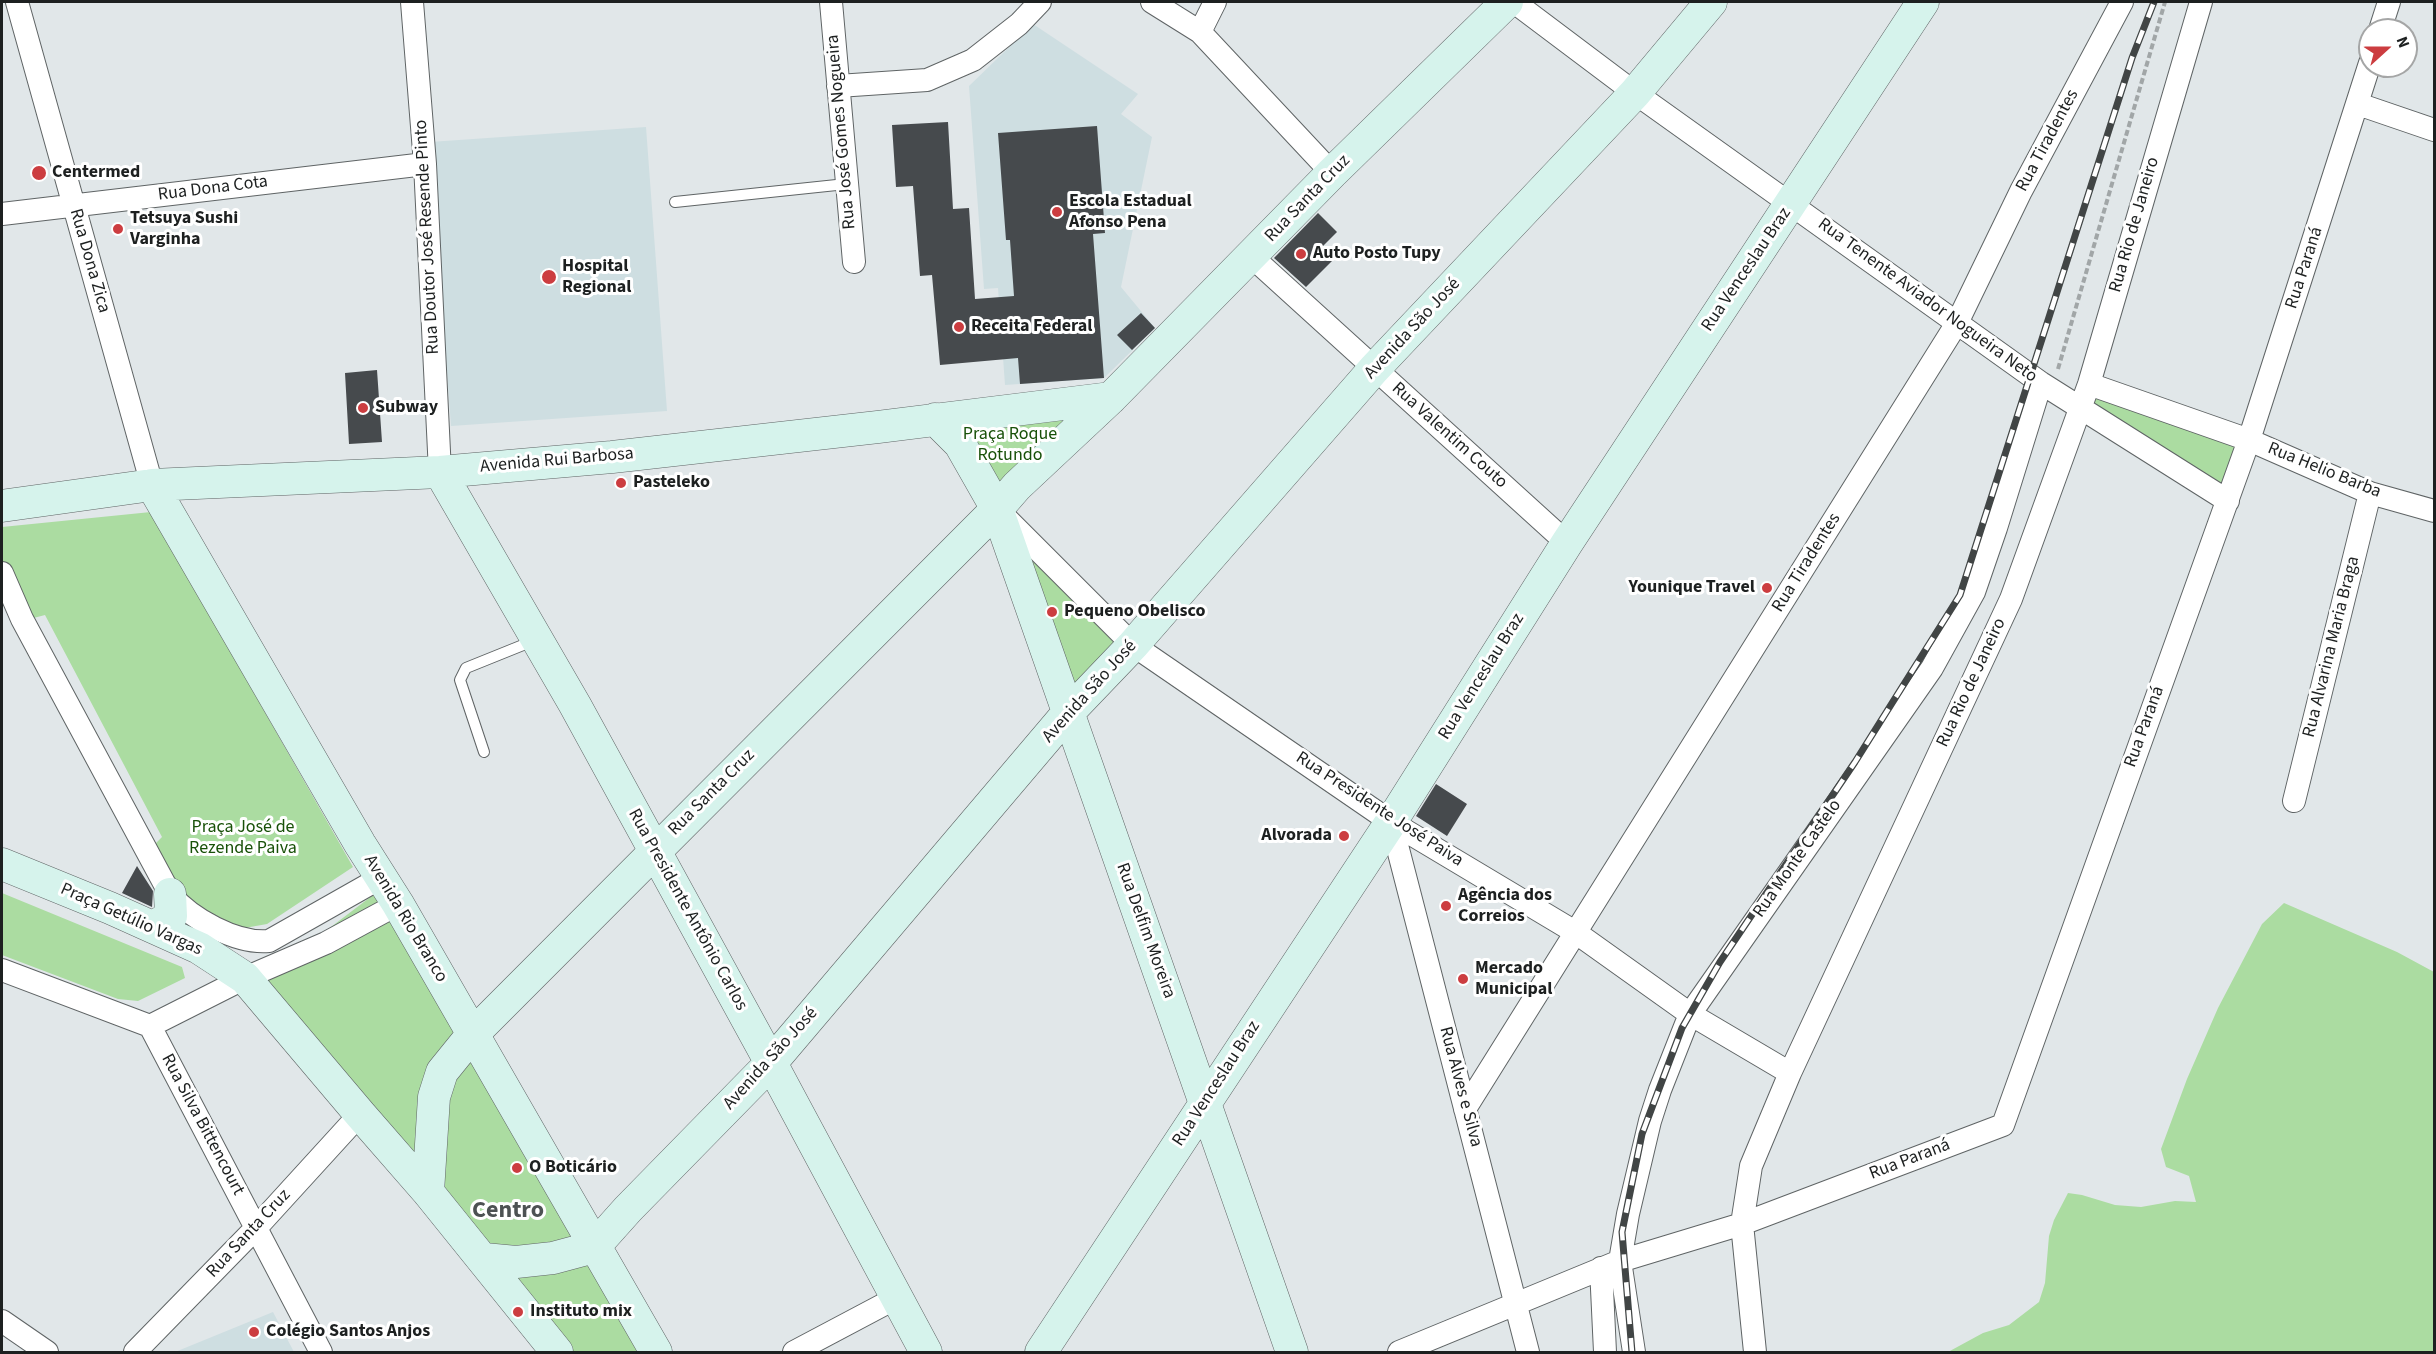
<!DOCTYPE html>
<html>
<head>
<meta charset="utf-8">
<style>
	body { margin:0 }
	#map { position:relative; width:2436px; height:1354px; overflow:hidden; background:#e1e7e9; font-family:"Source Sans 3",sans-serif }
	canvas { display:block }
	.frame { position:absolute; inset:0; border:3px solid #1d2020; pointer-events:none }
	.north { position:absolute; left:2358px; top:18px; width:60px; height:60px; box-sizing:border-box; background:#fff; border:2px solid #a5a6a6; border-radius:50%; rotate:69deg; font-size:16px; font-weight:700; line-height:24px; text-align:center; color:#1d2020 }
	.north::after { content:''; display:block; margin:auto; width:21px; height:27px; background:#cc3d40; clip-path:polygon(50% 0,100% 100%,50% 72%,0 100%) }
</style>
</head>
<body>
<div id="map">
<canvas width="2436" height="1354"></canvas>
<div class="frame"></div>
<div class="north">N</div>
</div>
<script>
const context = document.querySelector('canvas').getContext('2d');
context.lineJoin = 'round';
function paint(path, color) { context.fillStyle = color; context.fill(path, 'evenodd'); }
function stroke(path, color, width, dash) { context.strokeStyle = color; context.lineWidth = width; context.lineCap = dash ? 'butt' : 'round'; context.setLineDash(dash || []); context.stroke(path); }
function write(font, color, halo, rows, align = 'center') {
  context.font = font + ' "Source Sans 3",sans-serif'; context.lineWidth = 6; context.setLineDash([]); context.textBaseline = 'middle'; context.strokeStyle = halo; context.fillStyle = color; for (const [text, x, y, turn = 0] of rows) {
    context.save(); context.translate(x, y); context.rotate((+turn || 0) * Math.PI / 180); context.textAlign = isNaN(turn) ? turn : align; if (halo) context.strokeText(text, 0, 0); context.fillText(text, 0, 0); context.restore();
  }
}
const built = new Path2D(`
	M 1033,24 L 1138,94 L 1121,114 L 1152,137 L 1121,287 L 1155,328 L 1104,378 L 1005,385 L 998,288 L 984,289 L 969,86 Z
	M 646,127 L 667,411 L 451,426 L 430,142 Z
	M 273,1312 L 294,1352 L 175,1352 Z`);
const green = new Path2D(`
	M 2092,390 L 2243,446 L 2224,491 L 2087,406 Z
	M 1088,409 L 1002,487 L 980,445 L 955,425 Z
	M 151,512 L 353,867 L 267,924 L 239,929 L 212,917 L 181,894 L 151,848 L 162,837 L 45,615 L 26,620 L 2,569 L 2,527 Z
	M 1005,521 L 1118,638 L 1067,702 Z
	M 377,892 L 579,1239 L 506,1263 L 282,1014 L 261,967 L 302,949 Z
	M 2,893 L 182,967 L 185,978 L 138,1001 L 118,999 L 2,955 Z
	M 2284,903 L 2397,952 L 2434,972 L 2434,1352 L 1948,1352 L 1983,1333 L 2009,1325 L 2039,1302 L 2045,1283 L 2049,1236 L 2054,1220 L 2068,1193 L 2082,1195 L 2115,1205 L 2141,1207 L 2175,1201 L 2196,1202 L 2189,1176 L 2166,1167 L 2161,1149 L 2187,1079 L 2218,1008 L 2262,924 Z
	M 585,1251 L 643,1352 L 564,1352 L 503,1277 Z`);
const building = new Path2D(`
	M 948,122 L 953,209 L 969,208 L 975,299 L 1014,296 L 1010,240 L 1006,240 L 998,133 L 1097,126 L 1105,233 L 1093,234 L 1104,378 L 1020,384 L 1018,358 L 940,365 L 932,275 L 920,276 L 913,186 L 896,187 L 892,125 Z
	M 1318,213 L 1337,232 L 1320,249 L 1332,261 L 1306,287 L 1274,258 Z
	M 1141,313 L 1155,328 L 1132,350 L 1117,335 Z
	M 377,370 L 382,442 L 349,444 L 345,373 Z
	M 1436,784 L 1467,804 L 1447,836 L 1416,816 Z
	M 137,866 L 153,891 L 152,907 L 122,893 Z`);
const path = new Path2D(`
	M 2058,369 L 2165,2`);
const lane = new Path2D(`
	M 675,202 L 846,184
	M 484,752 L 460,680 L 466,668 L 533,641`);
const street = new Path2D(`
	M 17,2 L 152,485
	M 412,2 L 425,164 L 440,472
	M 831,2 L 854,262
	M 1152,2 L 1200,32 L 1332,173
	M 1514,2 L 1635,93 L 2041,383 L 2228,501
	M 2380,30 L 2389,2
	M 1200,32 L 1215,2
	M 838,86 L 927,80 L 973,60 L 1019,24 L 1040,2
	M 2358,104 L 2434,130
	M 2,214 L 425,164
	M 1251,256 L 1567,543
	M 2089,384 L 2249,440 L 2370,493 L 2434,511
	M 1001,513 L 1133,645 L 1391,822 L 1575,932 L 1690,1014 L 1790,1073
	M 2,573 L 22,619 L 170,894 C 191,919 236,944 269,941 L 382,877
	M 2294,801 L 2370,493
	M 1391,822 L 1528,1352
	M 2,970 L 150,1026 L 245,978 L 326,943 L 398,904
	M 150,1026 L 321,1352
	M 1465,1109 L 1957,323 L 2021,191 L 2122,2
	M 1601,1268 L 1605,1352
	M 2,1321 L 47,1352
	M 135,1352 L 256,1228 L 360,1114
	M 794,1352 L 896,1298
	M 1399,1352 L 1620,1261 L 1742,1224 L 2003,1125 L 2249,440 L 2370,63
	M 1634,1352 L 1620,1261 L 1628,1214 L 1650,1121 L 1660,1090 L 1690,1014 L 1932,668 L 1974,592 L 1996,528 L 2041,383
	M 1755,1352 L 1742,1224 L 1751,1166 L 1790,1073 L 2011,599 L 2089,384 L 2201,2`);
const secondary = new Path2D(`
	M 935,419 L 960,444 L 997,509 L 1292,1352
	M 440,472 L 575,705 L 771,1063 L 926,1352
	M 152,485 L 360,844 L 398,904 L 656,1352
	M 2,506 L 152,485 L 440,472 L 612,457 L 878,427 L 1111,398
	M 2,864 L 110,908 L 199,948 L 245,978 L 360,1114 L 428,1192 L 557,1352
	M 154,927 L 171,916 L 170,894
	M 428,1192 L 434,1097 L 442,1072 L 472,1035 L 997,509 L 1017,486 L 1111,398 L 1332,173 L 1507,2
	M 484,1259 L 516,1262 L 553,1258 L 594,1247 L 628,1209 L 771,1063 L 1067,714 L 1133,645 L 1374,369 L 1635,93 L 1711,2
	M 1041,1352 L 1391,822 L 1567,543 L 1923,2`);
const rail = new Path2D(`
	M 1632,1352 L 1622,1232 L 1642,1134 L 1682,1028 L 1720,962 L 1855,762 L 1960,595 L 2132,58 L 2154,2`);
const markers = [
	[39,173,8,"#cc3d40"],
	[1057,212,6,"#cc3d40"],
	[118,229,6,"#cc3d40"],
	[1301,254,6,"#cc3d40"],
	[549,277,8,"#cc3d40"],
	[959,327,6,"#cc3d40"],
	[363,408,6,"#cc3d40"],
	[621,483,6,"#cc3d40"],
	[1767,588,6,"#cc3d40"],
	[1052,612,6,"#cc3d40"],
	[1344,836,6,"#cc3d40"],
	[1446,906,6,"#cc3d40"],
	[1463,979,6,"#cc3d40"],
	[517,1168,6,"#cc3d40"],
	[518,1312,6,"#cc3d40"],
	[254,1332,6,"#cc3d40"]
];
const streetNames = [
	["Rua José Gomes Nogueira",842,132,-95],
	["Rua Tiradentes",2048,141,-62],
	["Rua Dona Cota",213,189,-7],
	["Rua Santa Cruz",1308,199,-46],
	["Rua Rio de Janeiro",2135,225,-74],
	["Rua Doutor José Resende Pinto",428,237,-93],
	["Rua Dona Zica",89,261,74],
	["Rua Paraná",2305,268,-72],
	["Rua Venceslau Braz",1747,270,-56],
	["Rua Tenente Aviador Nogueira Neto",1927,301,36],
	["Avenida São José",1413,329,-47],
	["Rua Valentim Couto",1449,436,42],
	["Avenida Rui Barbosa",557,461,-5],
	["Rua Helio Barba",2324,471,22],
	["Rua Tiradentes",1807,563,-58],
	["Rua Alvarina Maria Braga",2332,647,-76],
	["Rua Venceslau Braz",1482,677,-58],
	["Rua Rio de Janeiro",1972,683,-65],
	["Avenida São José",1090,692,-48],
	["Rua Paraná",2145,727,-70],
	["Rua Santa Cruz",712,793,-45],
	["Rua Presidente José Paiva",1379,810,33],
	["Rua Monte Castelo",1798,859,-55],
	["Rua Presidente Antônio Carlos",687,910,61],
	["Avenida Rio Branco",405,919,59],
	["Praça Getúlio Vargas",131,920,24],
	["Rua Delfim Moreira",1145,931,70],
	["Avenida São José",771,1059,-48],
	["Rua Venceslau Braz",1217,1084,-57],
	["Rua Alves e Silva",1460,1087,75],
	["Rua Silva Bittencourt",202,1125,62],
	["Rua Paraná",1910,1160,-21],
	["Rua Santa Cruz",249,1234,-47]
];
const poiNames = [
	["Centermed",52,173],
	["Escola Estadual",1069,202],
	["Afonso Pena",1069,223],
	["Tetsuya Sushi",130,219],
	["Varginha",130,240],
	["Auto Posto Tupy",1313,254],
	["Hospital",562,267],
	["Regional",562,288],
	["Receita Federal",971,327],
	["Subway",375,408],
	["Pasteleko",633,483],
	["Younique Travel",1755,588,"right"],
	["Pequeno Obelisco",1064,612],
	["Alvorada",1332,836,"right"],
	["Agência dos",1458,896],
	["Correios",1458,917],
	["Mercado",1475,969],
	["Municipal",1475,990],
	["O Boticário",529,1168],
	["Instituto mix",530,1312],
	["Colégio Santos Anjos",266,1332]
];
const parkNames = [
	["Praça Roque",1010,435],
	["Rotundo",1010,456],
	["Praça José de",243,828],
	["Rezende Paiva",243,849]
];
const districtNames = [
	["Centro",508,1212]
];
paint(built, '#cedee1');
paint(green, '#abdca1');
paint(building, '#464a4d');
stroke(lane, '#5f6465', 12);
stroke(street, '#5f6465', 24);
stroke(secondary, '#5f6465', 33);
stroke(path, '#a1a6a7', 4, [6, 3]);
stroke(lane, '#fff', 10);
stroke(street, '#fff', 22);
stroke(secondary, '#d6f3ec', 32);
stroke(rail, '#414545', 7);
stroke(rail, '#fff', 4.5, [14]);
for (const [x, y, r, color] of markers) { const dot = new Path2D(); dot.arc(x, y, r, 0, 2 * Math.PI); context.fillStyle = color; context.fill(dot); stroke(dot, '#fff', 2); }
write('18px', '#1d2020', '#fff', streetNames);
write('bold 18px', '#1d2020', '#fff', poiNames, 'left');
write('18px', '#185108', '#fff', parkNames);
write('bold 24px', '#4d5253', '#fff', districtNames);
</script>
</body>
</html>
